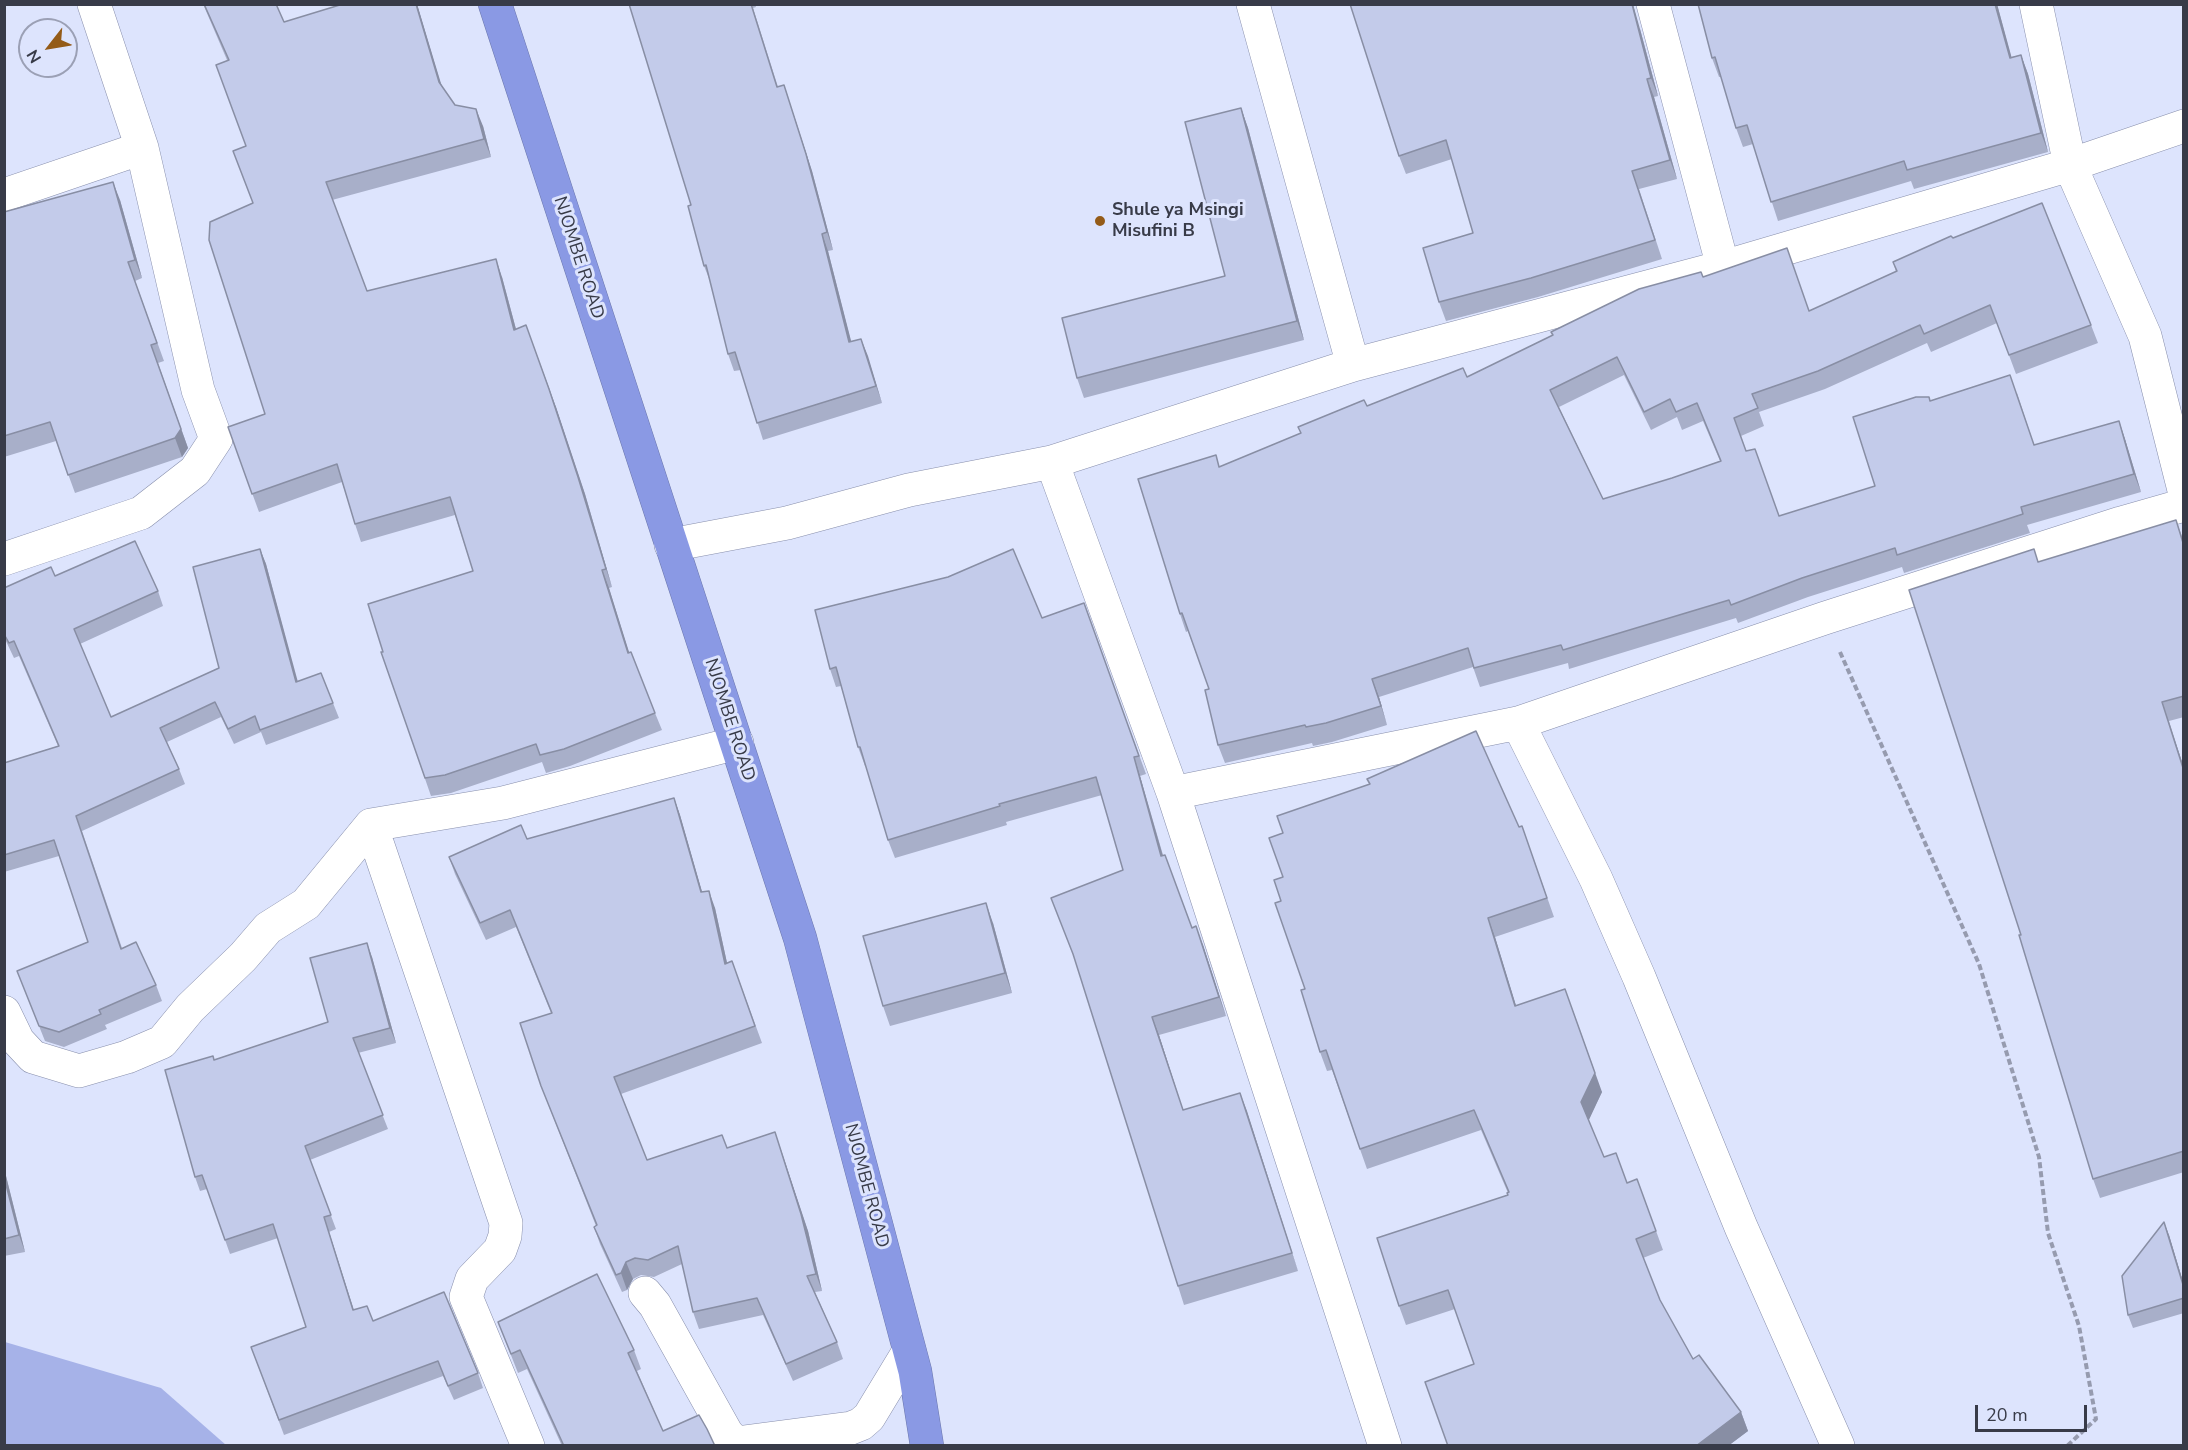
<!DOCTYPE html>
<html>
<head>
<meta charset="utf-8">
<style>
	body { margin:0 }
	#map { position:relative; width:2188px; height:1450px; overflow:hidden; background:#dde4fd; font-family:"Nunito Sans",sans-serif }
	canvas { display:block }
	.frame { position:absolute; inset:0; border:6px solid #383b48; pointer-events:none }
	.north { position:absolute; left:18px; top:18px; width:60px; height:60px; box-sizing:border-box; background:#dde4fd; border:2px solid #9ba0b5; border-radius:50%; rotate:239deg; font-size:16px; font-weight:700; line-height:24px; text-align:center; color:#383b48 }
	.north::after { content:''; display:block; margin:auto; width:21px; height:27px; background:#945b18; clip-path:polygon(50% 0,100% 100%,50% 72%,0 100%) }
	.scale { position:absolute; left:1975px; top:1405px; width:112px; height:27px; box-sizing:border-box; border:3px solid #383b48; border-top:0; padding-left:8px; font-size:18px; line-height:21px; white-space:nowrap; color:#383b48; -webkit-text-stroke:4px #dde4fd; paint-order:stroke }
</style>
</head>
<body>
<div id="map">
<canvas width="2188" height="1450"></canvas>
<div class="frame"></div>
<div class="north">N</div>
<div class="scale">20 m</div>
</div>
<script>
const context = document.querySelector('canvas').getContext('2d');
context.lineJoin = 'round';
function paint(path, color) { context.fillStyle = color; context.fill(path, 'evenodd'); }
function stroke(path, color, width, dash) { context.strokeStyle = color; context.lineWidth = width; context.lineCap = dash ? 'butt' : 'round'; context.setLineDash(dash || []); context.stroke(path); }
function write(font, color, halo, rows, align = 'center') {
  context.font = font + ' "Nunito Sans",sans-serif'; context.lineWidth = 6; context.setLineDash([]); context.textBaseline = 'middle'; context.strokeStyle = halo; context.fillStyle = color; for (const [text, x, y, turn = 0] of rows) {
    context.save(); context.translate(x, y); context.rotate((+turn || 0) * Math.PI / 180); context.textAlign = isNaN(turn) ? turn : align; if (halo) context.strokeText(text, 0, 0); context.fillText(text, 0, 0); context.restore();
  }
}
const green = new Path2D(`
	M 5,1342 L 161,1388 L 226,1445 L 5,1445 Z`);
const path = new Path2D(`
	M 1840,652 L 1979,964 L 2039,1157 L 2048,1233 L 2079,1326 L 2096,1419 L 2067,1446`);
const minor = new Path2D(`
	M 1253,4 L 1353,365
	M 1653,4 L 1723,267
	M 2036,4 L 2070,165 L 2145,336 L 2184,490
	M 4,195 L 142,148
	M 1052,462 L 1173,793 L 1385,1446
	M 671,545 L 787,523 L 909,490 L 1052,462 L 1353,365 L 1723,267 L 2070,165 L 2184,126
	M 4,559 L 141,513 L 195,471 L 216,439 L 198,390 L 142,148 L 94,4
	M 1518,723 L 1596,879 L 1639,977 L 1741,1227 L 1838,1446
	M 1173,793 L 1518,723 L 1825,618 L 2121,523 L 2184,505
	M 371,825 L 506,1223 L 505,1236 L 500,1250 L 472,1279 L 466,1297 L 528,1446
	M 4,1012 L 18,1041 L 33,1057 L 79,1071 L 127,1057 L 162,1042 L 190,1008 L 243,957 L 268,928 L 306,904 L 371,825 L 503,803 L 737,743
	M 645,1293 L 655,1305 L 727,1434 L 736,1443 L 851,1428 L 861,1424 L 869,1417 L 909,1351`);
const highway = new Path2D(`
	M 495,4 L 800,938 L 915,1371 L 927,1446`);
const wall = new Path2D(`
	M 203,4 L 276,4 L 284,22 L 417,4 L 441,85 L 455,105 L 483,126 L 491,157 L 332,200 L 367,291 L 502,277 L 516,329 L 556,407 L 585,494 L 612,587 L 609,588 L 629,653 L 655,713 L 662,730 L 570,766 L 546,773 L 542,762 L 451,793 L 431,796 L 381,652 L 383,652 L 473,571 L 455,515 L 361,542 L 355,524 L 342,482 L 259,512 L 228,427 L 265,414 L 253,203 L 233,151 L 246,146 L 227,60 Z
	M 629,4 L 755,4 L 756,7 L 753,8 L 778,87 L 784,85 L 812,171 L 833,250 L 828,251 L 851,342 L 861,339 L 882,403 L 763,440 L 741,370 L 734,371 L 728,354 L 710,281 L 704,266 L 691,205 Z
	M 1698,4 L 1997,4 L 2011,57 L 2021,55 L 2028,74 L 2048,152 L 1914,189 L 1911,181 L 1778,221 L 1753,144 L 1743,147 L 1736,128 L 1721,77 L 1719,77 L 1712,58 Z
	M 1640,29 L 1658,96 L 1654,97 L 1677,179 L 1639,189 L 1662,259 L 1538,297 L 1446,321 L 1439,302 L 1473,233 L 1452,159 L 1406,174 L 1399,156 Z
	M 1241,108 L 1248,128 L 1304,340 L 1084,398 L 1077,378 L 1225,276 Z
	M 120,200 L 142,278 L 135,281 L 164,361 L 158,363 L 188,448 L 182,457 L 75,493 L 56,441 L 4,457 L 4,212 Z
	M 1953,238 L 2091,325 L 2098,343 L 2016,374 L 1997,323 L 1931,352 L 1927,343 L 1825,389 L 1759,412 L 1764,426 L 1741,436 L 1746,451 L 1779,516 L 1875,486 L 1930,401 L 2017,393 L 2034,445 L 2119,421 L 2125,439 L 2141,492 L 2027,525 L 2030,533 L 1904,573 L 1902,567 L 1808,597 L 1738,623 L 1736,618 L 1569,669 L 1568,663 L 1480,687 L 1473,667 L 1379,697 L 1387,725 L 1332,742 L 1313,746 L 1312,743 L 1225,763 L 1218,745 L 1209,689 L 1188,631 L 1186,632 L 1180,614 L 1220,467 L 1367,406 L 1467,377 L 1703,277 L 1809,311 L 1896,272 L 1893,262 ZM 1624,375 L 1651,430 L 1677,417 L 1682,430 L 1703,421 L 1720,461 L 1672,478 L 1603,499 L 1559,407 Z
	M 2176,520 L 2184,542 L 2184,717 L 2169,721 L 2184,768 L 2184,1172 L 2100,1198 L 2093,1179 L 2039,562 Z
	M 260,549 L 266,564 L 297,682 L 321,673 L 339,718 L 266,745 L 261,732 L 234,744 L 221,717 L 167,742 L 179,769 L 185,784 L 82,831 L 122,948 L 156,985 L 162,1001 L 105,1025 L 107,1029 L 64,1047 L 45,1041 L 17,971 L 88,942 L 59,856 L 4,872 L 4,763 L 58,746 L 19,656 L 14,658 L 4,637 L 4,588 L 55,576 L 158,591 L 163,606 L 80,644 L 111,717 L 219,668 Z
	M 1084,603 L 1146,774 L 1140,776 L 1163,855 L 1192,928 L 1203,945 L 1226,1016 L 1159,1035 L 1183,1110 L 1240,1093 L 1298,1271 L 1184,1305 L 1178,1286 L 1123,870 L 1102,795 L 1006,822 L 1007,825 L 895,858 L 888,840 L 866,766 L 865,766 L 858,747 L 841,686 L 836,687 L 830,669 L 1042,618 Z
	M 674,798 L 680,815 L 702,892 L 715,908 L 727,963 L 732,961 L 762,1043 L 621,1094 L 647,1160 L 727,1148 L 781,1150 L 808,1231 L 822,1291 L 815,1292 L 837,1342 L 843,1359 L 793,1381 L 763,1315 L 699,1329 L 693,1312 L 682,1264 L 654,1277 L 641,1275 L 633,1279 L 627,1290 L 622,1292 L 600,1244 L 594,1227 L 596,1226 L 541,1086 L 551,1013 L 516,927 L 486,940 L 455,874 L 449,857 L 527,839 Z
	M 1522,826 L 1554,917 L 1495,937 L 1516,1006 L 1602,1092 L 1588,1120 L 1604,1157 L 1627,1183 L 1637,1179 L 1663,1250 L 1643,1258 L 1660,1300 L 1693,1359 L 1741,1412 L 1748,1431 L 1728,1446 L 1448,1446 L 1474,1364 L 1455,1309 L 1406,1325 L 1399,1306 L 1508,1195 L 1508,1193 L 1481,1130 L 1367,1169 L 1332,1070 L 1327,1071 L 1320,1052 L 1305,989 L 1281,901 L 1283,877 Z
	M 993,923 L 1012,993 L 890,1026 L 883,1006 Z
	M 372,957 L 396,1043 L 358,1053 L 388,1129 L 310,1160 L 336,1229 L 329,1232 L 354,1310 L 373,1321 L 478,1373 L 483,1388 L 454,1400 L 443,1376 L 284,1435 L 251,1347 L 306,1327 L 278,1238 L 230,1254 L 207,1189 L 200,1191 L 195,1177 L 214,1060 L 328,1022 Z
	M 4,1168 L 25,1252 L 4,1256 Z
	M 2169,1235 L 2184,1285 L 2184,1313 L 2133,1328 L 2128,1315 Z
	M 498,1322 L 634,1350 L 641,1369 L 637,1371 L 663,1431 L 715,1446 L 562,1446 L 527,1369 L 518,1373 Z`);
const shadedWall = new Path2D(`
	M 416,4 L 417,4 L 446,100 L 439,82 Z
	M 1632,4 L 1633,4 L 1640,29 L 1658,96 L 1651,78 Z
	M 1995,4 L 1997,4 L 2017,77 L 2010,58 Z
	M 2021,55 L 2028,74 L 2048,152 L 2041,133 Z
	M 1647,79 L 1654,97 L 1677,179 L 1670,160 Z
	M 784,85 L 812,171 L 833,250 L 827,232 Z
	M 1241,108 L 1248,128 L 1304,340 L 1297,321 Z
	M 476,109 L 483,126 L 491,157 L 484,139 Z
	M 113,182 L 120,200 L 142,278 L 135,260 Z
	M 822,234 L 828,251 L 856,360 L 849,342 Z
	M 496,259 L 502,277 L 521,348 L 514,330 Z
	M 526,325 L 556,407 L 585,494 L 612,587 Z
	M 861,339 L 868,356 L 882,403 L 876,386 Z
	M 151,345 L 188,448 L 182,457 L 175,438 Z
	M 2119,421 L 2125,439 L 2141,492 L 2134,474 Z
	M 260,549 L 266,564 L 302,697 L 296,682 Z
	M 602,570 L 609,588 L 635,671 L 628,653 Z
	M 1372,679 L 1379,697 L 1387,725 L 1381,706 Z
	M 2162,702 L 2184,768 L 2184,771 Z
	M 1134,757 L 1140,776 L 1168,874 L 1161,856 Z
	M 674,798 L 680,815 L 707,909 L 701,892 Z
	M 709,891 L 715,908 L 731,981 L 725,964 Z
	M 986,903 L 993,923 L 1012,993 L 1005,973 Z
	M 1488,918 L 1495,937 L 1522,1025 L 1515,1006 Z
	M 1196,926 L 1203,945 L 1226,1016 L 1219,997 Z
	M 367,943 L 372,957 L 396,1043 L 390,1028 Z
	M 1572,1008 L 1602,1092 L 1588,1122 L 1581,1102 Z
	M 1152,1017 L 1159,1035 L 1189,1129 L 1183,1110 Z
	M 1240,1093 L 1247,1111 L 1298,1271 L 1292,1253 Z
	M 775,1132 L 808,1231 L 822,1291 L 816,1274 Z
	M 4,1168 L 25,1252 L 19,1235 L 4,1177 Z
	M 324,1217 L 329,1232 L 358,1324 L 353,1310 Z
	M 2164,1222 L 2169,1235 L 2184,1285 L 2184,1288 Z
	M 626,1262 L 633,1279 L 627,1290 L 621,1273 Z
	M 1741,1412 L 1748,1431 L 1728,1446 L 1696,1446 Z`);
const building = new Path2D(`
	M 204,4 L 276,4 L 284,22 L 343,4 L 416,4 L 439,82 L 455,105 L 476,109 L 484,139 L 326,182 L 367,291 L 496,259 L 514,330 L 526,325 L 549,389 L 578,477 L 606,569 L 602,570 L 628,653 L 631,652 L 655,713 L 564,749 L 540,755 L 536,744 L 445,775 L 425,778 L 381,652 L 383,652 L 368,604 L 473,571 L 450,497 L 355,524 L 337,464 L 252,494 L 228,427 L 265,414 L 209,240 L 210,222 L 253,203 L 233,151 L 246,146 L 216,65 L 229,60 Z
	M 629,4 L 751,4 L 777,87 L 784,85 L 806,154 L 827,232 L 822,234 L 849,342 L 861,339 L 876,386 L 757,423 L 735,352 L 728,354 L 706,265 L 704,266 L 688,206 L 691,205 Z
	M 1350,4 L 1632,4 L 1651,78 L 1647,79 L 1670,160 L 1632,171 L 1655,240 L 1531,278 L 1439,302 L 1423,248 L 1473,233 L 1446,140 L 1399,156 Z
	M 1698,4 L 1995,4 L 2010,58 L 2021,55 L 2041,133 L 1907,170 L 1904,161 L 1771,202 L 1747,125 L 1736,128 L 1715,57 L 1712,58 Z
	M 1241,108 L 1297,321 L 1077,378 L 1062,318 L 1225,276 L 1185,122 Z
	M 113,182 L 135,260 L 128,262 L 157,343 L 151,345 L 181,429 L 175,438 L 68,475 L 50,422 L 4,436 L 4,212 Z
	M 2042,203 L 2091,325 L 2009,355 L 1990,305 L 1924,334 L 1920,325 L 1818,371 L 1752,394 L 1758,408 L 1734,418 L 1746,451 L 1755,449 L 1779,516 L 1875,486 L 1853,417 L 1916,397 L 1929,397 L 1930,401 L 2010,375 L 2034,445 L 2119,421 L 2134,474 L 2021,507 L 2023,514 L 1897,555 L 1895,548 L 1802,578 L 1731,605 L 1729,600 L 1563,650 L 1561,645 L 1474,668 L 1468,648 L 1372,679 L 1381,706 L 1326,723 L 1306,727 L 1305,725 L 1218,745 L 1205,690 L 1209,689 L 1182,613 L 1180,614 L 1138,479 L 1216,455 L 1219,467 L 1301,433 L 1298,427 L 1364,400 L 1367,406 L 1463,368 L 1467,377 L 1553,335 L 1551,332 L 1639,289 L 1701,272 L 1703,277 L 1787,248 L 1809,311 L 1897,271 L 1893,262 L 1951,236 L 1953,238 ZM 1617,357 L 1644,412 L 1670,399 L 1676,412 L 1697,403 L 1721,461 L 1672,478 L 1603,499 L 1550,390 Z
	M 2176,520 L 2184,546 L 2184,696 L 2162,702 L 2184,771 L 2184,1151 L 2093,1179 L 2019,935 L 2021,935 L 1909,590 L 2034,549 L 2038,562 Z
	M 135,541 L 158,591 L 74,629 L 111,717 L 219,668 L 193,567 L 260,549 L 296,682 L 321,673 L 333,703 L 260,730 L 255,716 L 228,729 L 215,702 L 160,728 L 179,769 L 76,816 L 121,949 L 136,942 L 156,985 L 99,1010 L 101,1014 L 59,1032 L 39,1026 L 17,971 L 88,942 L 54,840 L 4,855 L 4,763 L 59,746 L 14,641 L 9,643 L 4,634 L 4,588 L 51,567 L 55,576 Z
	M 1013,549 L 1042,618 L 1084,603 L 1139,756 L 1134,757 L 1161,856 L 1165,855 L 1192,928 L 1196,926 L 1219,997 L 1152,1017 L 1183,1110 L 1240,1093 L 1292,1253 L 1178,1286 L 1073,954 L 1051,898 L 1123,870 L 1096,777 L 999,804 L 1000,806 L 888,840 L 860,747 L 858,747 L 836,667 L 830,669 L 815,610 L 948,577 Z
	M 1476,731 L 1519,827 L 1522,826 L 1547,898 L 1488,918 L 1515,1006 L 1565,989 L 1595,1073 L 1581,1102 L 1604,1157 L 1616,1153 L 1627,1183 L 1637,1179 L 1656,1231 L 1636,1239 L 1660,1300 L 1693,1359 L 1699,1355 L 1741,1412 L 1696,1446 L 1448,1446 L 1425,1382 L 1474,1364 L 1448,1290 L 1399,1306 L 1377,1238 L 1508,1195 L 1507,1193 L 1509,1192 L 1474,1110 L 1360,1149 L 1326,1050 L 1320,1052 L 1301,990 L 1305,989 L 1275,903 L 1281,901 L 1274,880 L 1283,877 L 1269,838 L 1283,833 L 1277,816 L 1370,784 L 1367,779 Z
	M 674,798 L 701,892 L 709,891 L 725,964 L 732,961 L 755,1026 L 614,1077 L 647,1160 L 722,1135 L 727,1148 L 775,1132 L 801,1214 L 816,1274 L 807,1276 L 837,1342 L 786,1364 L 757,1298 L 693,1312 L 678,1246 L 648,1260 L 635,1258 L 626,1262 L 621,1273 L 616,1275 L 594,1227 L 597,1225 L 541,1086 L 520,1023 L 552,1013 L 510,910 L 480,923 L 449,857 L 521,825 L 527,839 Z
	M 986,903 L 1005,973 L 883,1006 L 863,936 Z
	M 367,943 L 390,1028 L 353,1038 L 383,1115 L 305,1146 L 331,1215 L 324,1217 L 353,1310 L 367,1306 L 373,1321 L 444,1292 L 478,1373 L 448,1386 L 438,1361 L 279,1420 L 251,1347 L 306,1327 L 273,1224 L 225,1240 L 202,1175 L 195,1177 L 165,1070 L 213,1056 L 214,1060 L 328,1022 L 310,958 Z
	M 4,1177 L 19,1235 L 4,1239 Z
	M 2164,1222 L 2184,1288 L 2184,1298 L 2128,1315 L 2122,1276 Z
	M 597,1274 L 634,1350 L 628,1353 L 663,1431 L 699,1415 L 707,1429 L 715,1446 L 564,1446 L 520,1350 L 511,1354 L 498,1322 Z`);
const markers = [
	[1100,221,6,"#945b18"]
];
const poiNames = [
	["Shule ya Msingi",1112,211],
	["Misufini B",1112,232]
];
const streetNames = [
	["NJOMBE ROAD",578,258,72],
	["NJOMBE ROAD",729,720,72],
	["NJOMBE ROAD",866,1186,75]
];
paint(green, '#a6b2e8');
stroke(minor, '#888fac', 34);
stroke(highway, '#6d78ad', 34);
stroke(path, '#969baf', 4, [6, 3]);
stroke(minor, '#fff', 33);
stroke(highway, '#8a99e4', 33);
paint(wall, '#a8afc9');
paint(shadedWall, '#888ea4');
paint(building, '#c3cbea');
stroke(building, '#888ea4', 1.5);
for (const [x, y, r, color] of markers) { const dot = new Path2D(); dot.arc(x, y, r, 0, 2 * Math.PI); context.fillStyle = color; context.fill(dot); stroke(dot, '#dde4fd', 2); }
write('bold 18px', '#383b48', '#dde4fd', poiNames, 'left');
write('18px', '#383b48', '#dde4fd', streetNames);
</script>
</body>
</html>
